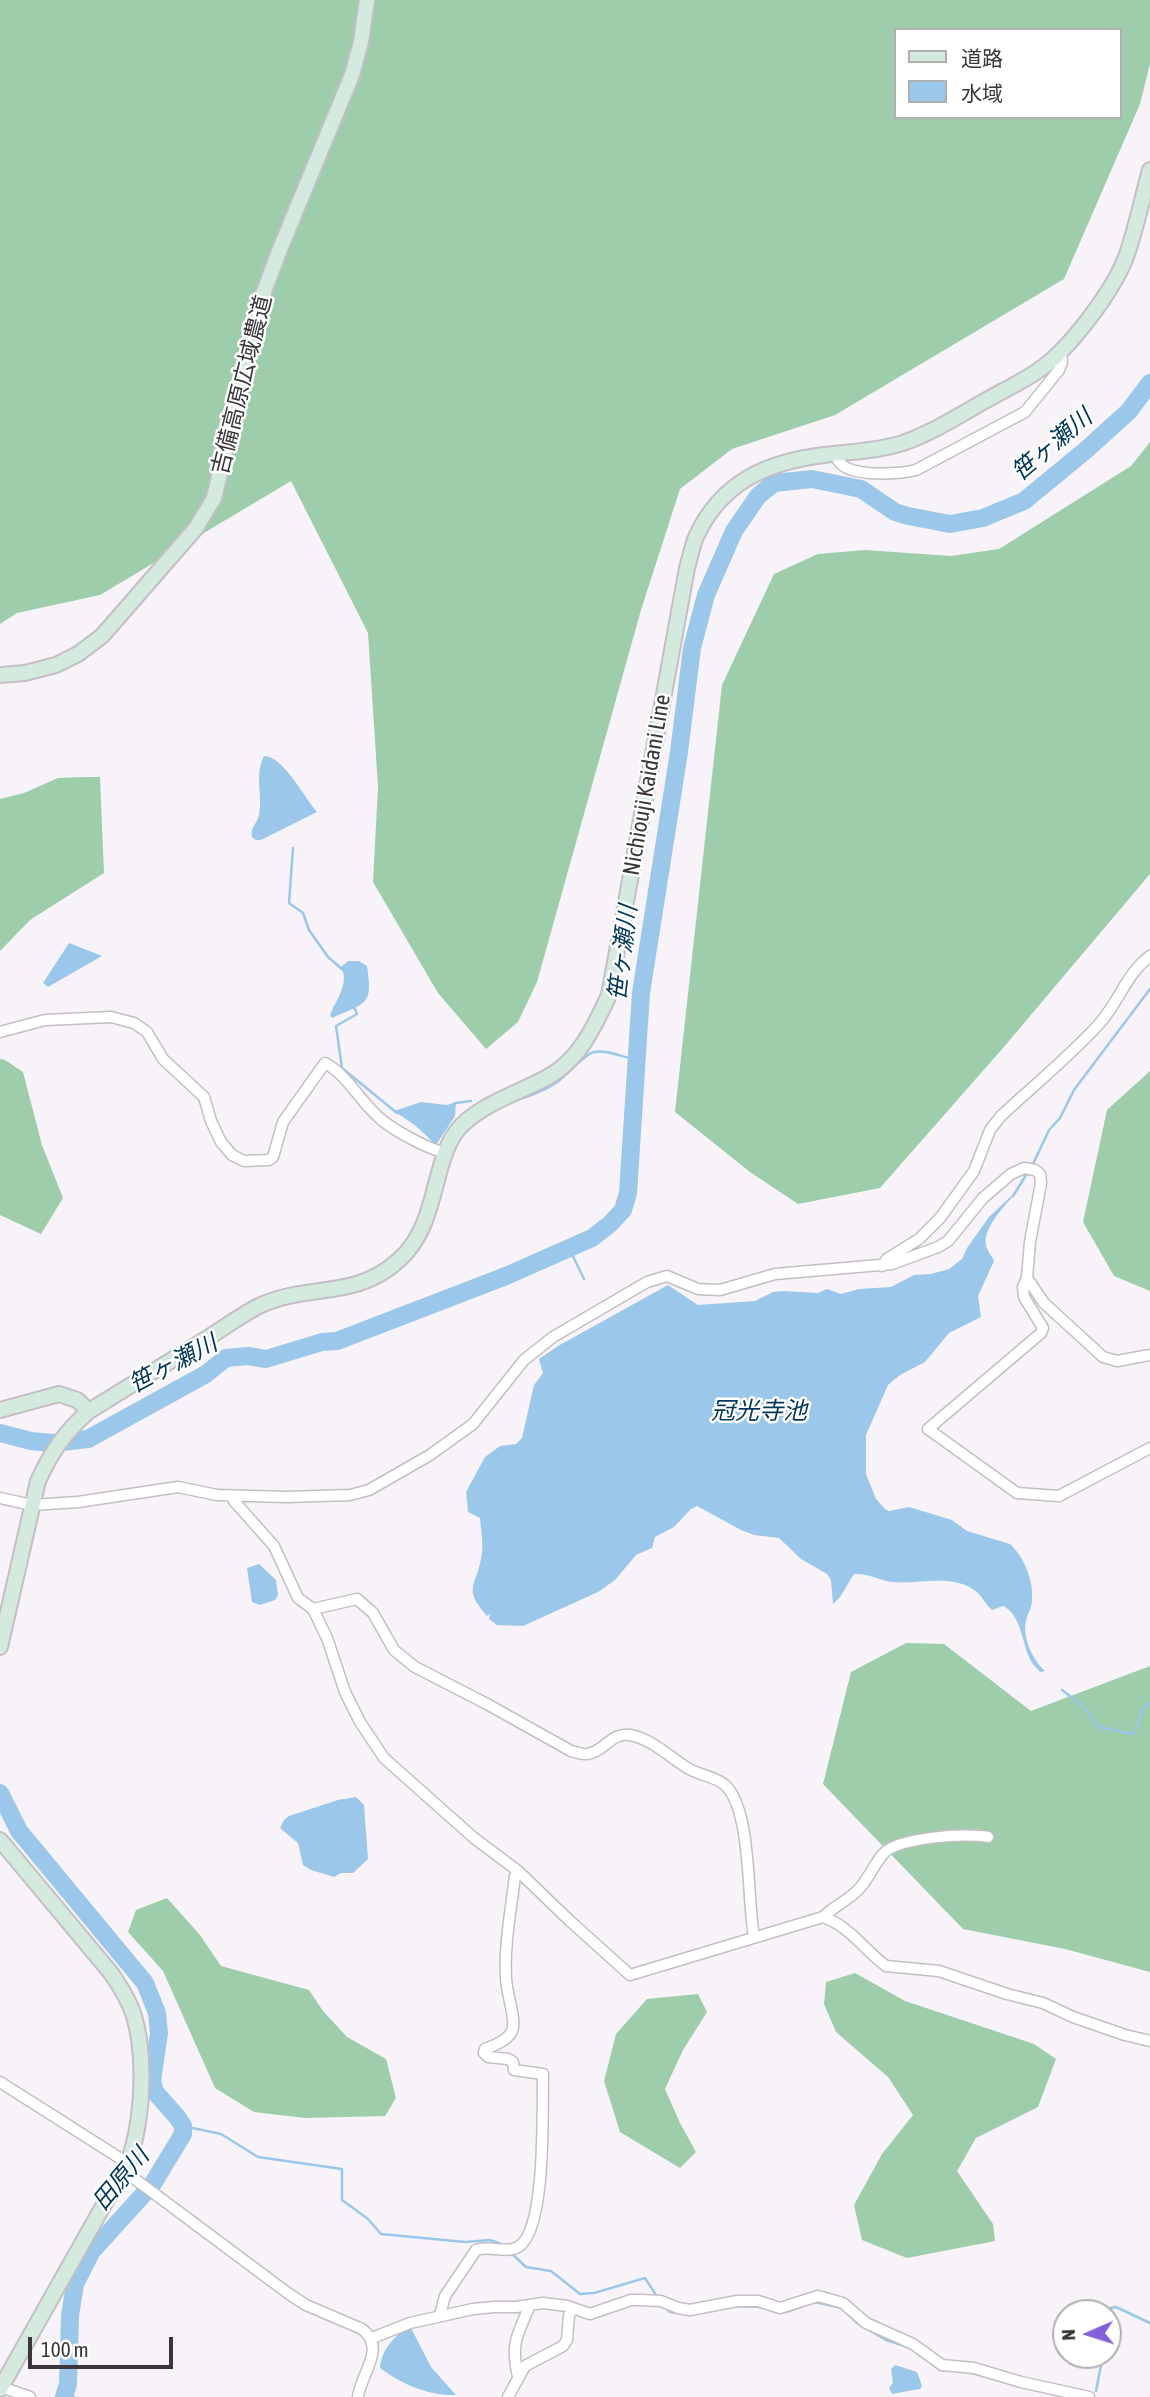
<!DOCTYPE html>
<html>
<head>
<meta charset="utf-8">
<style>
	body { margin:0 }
	#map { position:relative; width:1150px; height:2397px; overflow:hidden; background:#f8f3f8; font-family:"Asap Condensed","Noto Sans JP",sans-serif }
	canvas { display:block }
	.legend { position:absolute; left:894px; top:28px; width:228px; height:91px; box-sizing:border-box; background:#fff; border:2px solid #b0afb0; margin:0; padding:9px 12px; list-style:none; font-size:21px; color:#393739 }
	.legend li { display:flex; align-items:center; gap:14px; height:35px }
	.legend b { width:35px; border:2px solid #b0afb0 }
	.north { position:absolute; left:1052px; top:2299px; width:70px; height:70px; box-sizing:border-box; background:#fff; border:2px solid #b0afb0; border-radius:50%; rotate:267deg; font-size:19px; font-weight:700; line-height:28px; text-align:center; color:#393739 }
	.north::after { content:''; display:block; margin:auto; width:24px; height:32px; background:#8460db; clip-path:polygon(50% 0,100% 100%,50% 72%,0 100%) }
	.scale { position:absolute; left:28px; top:2337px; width:145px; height:32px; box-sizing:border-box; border:4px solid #393739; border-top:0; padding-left:9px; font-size:21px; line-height:24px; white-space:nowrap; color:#393739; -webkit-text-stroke:5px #fff; paint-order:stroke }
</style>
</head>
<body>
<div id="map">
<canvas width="1150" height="2397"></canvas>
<ul class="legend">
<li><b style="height:9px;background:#d5eade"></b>道路</li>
<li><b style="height:19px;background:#9bc7ea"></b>水域</li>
</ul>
<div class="north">N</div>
<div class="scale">100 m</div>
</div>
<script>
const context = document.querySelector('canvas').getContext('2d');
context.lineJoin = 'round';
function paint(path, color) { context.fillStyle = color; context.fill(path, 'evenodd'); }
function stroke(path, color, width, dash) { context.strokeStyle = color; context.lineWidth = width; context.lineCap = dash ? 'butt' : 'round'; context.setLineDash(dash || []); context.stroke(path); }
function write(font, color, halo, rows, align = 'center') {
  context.font = font + ' "Asap Condensed","Noto Sans JP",sans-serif'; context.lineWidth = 5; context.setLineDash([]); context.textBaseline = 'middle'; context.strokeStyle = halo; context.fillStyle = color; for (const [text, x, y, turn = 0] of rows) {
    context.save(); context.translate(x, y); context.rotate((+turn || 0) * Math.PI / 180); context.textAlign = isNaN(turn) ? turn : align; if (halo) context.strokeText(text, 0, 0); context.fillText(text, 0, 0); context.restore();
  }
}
const forest = new Path2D(`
	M 0,0 L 1150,0 L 1150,64 L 1140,104 L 1064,279 L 835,415 L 732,449 L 680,489 L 641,610 L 537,982 L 518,1022 L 486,1049 L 438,993 L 373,882 L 378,787 L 368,633 L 291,481 L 100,595 L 17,613 L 0,624 ZM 896,30 L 1120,30 L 1120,117 L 896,117 Z
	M 1150,442 L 1150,874 L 1003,1048 L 880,1188 L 798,1204 L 750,1172 L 675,1112 L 722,685 L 774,574 L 818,554 L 865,550 L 951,556 L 999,549 L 1131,466 Z
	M 86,777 L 100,777 L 104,873 L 30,920 L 0,951 L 0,799 L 24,793 L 58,778 Z
	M 0,1059 L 5,1060 L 23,1072 L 42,1145 L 63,1198 L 41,1234 L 0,1215 Z
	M 1150,1071 L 1150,1291 L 1114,1276 L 1083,1222 L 1107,1110 Z
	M 906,1643 L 944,1644 L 1031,1711 L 1150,1666 L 1150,1972 L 1065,1949 L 963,1929 L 823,1784 L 851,1672 Z
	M 167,1898 L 200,1935 L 221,1966 L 309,1990 L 323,2011 L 347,2037 L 386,2059 L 396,2098 L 385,2116 L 305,2118 L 254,2112 L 215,2088 L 163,1971 L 128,1932 L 136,1910 Z
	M 855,1973 L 905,2001 L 1034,2044 L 1056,2059 L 1038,2107 L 976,2138 L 957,2171 L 993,2224 L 995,2241 L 907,2258 L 862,2240 L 854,2205 L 882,2154 L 913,2115 L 888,2077 L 836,2032 L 824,2004 L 826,1982 Z
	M 698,1994 L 707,2012 L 683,2050 L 665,2089 L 680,2123 L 696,2152 L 680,2168 L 620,2132 L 604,2081 L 616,2034 L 647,1999 Z`);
const water = new Path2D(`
	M 264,756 C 282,755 305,798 317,812 L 261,840 L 256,840 L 252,837 C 250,827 257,824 259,815 C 263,795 254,776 264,756 Z
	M 69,943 L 102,956 L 48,987 L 43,983 Z
	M 348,961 L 359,961 L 367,966 C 373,1006 367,1002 332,1018 L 330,1015 C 336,1000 350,983 341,967 Z
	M 421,1102 L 447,1105 L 456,1102 L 455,1116 L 436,1145 L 416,1126 L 394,1111 Z
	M 1021,1187 C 1010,1201 982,1226 986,1245 C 987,1251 992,1256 994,1261 L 978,1296 L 981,1317 L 949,1333 L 925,1362 L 900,1375 L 888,1385 L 866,1435 L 866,1474 L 876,1499 L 885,1509 L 889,1511 L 909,1507 L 952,1520 L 967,1531 L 1010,1544 C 1024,1557 1034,1581 1032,1600 C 1032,1608 1027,1614 1026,1621 C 1022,1638 1033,1660 1045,1671 L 1040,1672 C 1037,1668 1032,1664 1030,1659 C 1022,1643 1021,1614 1003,1606 L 992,1610 C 986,1605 983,1598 978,1593 C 955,1572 919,1585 892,1582 C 878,1580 868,1573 854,1574 L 840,1597 L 833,1604 L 831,1580 L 827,1574 L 801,1559 L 779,1538 L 754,1535 L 741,1530 L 697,1506 L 691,1509 L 674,1527 L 655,1537 L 652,1548 L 636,1555 L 615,1580 L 598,1592 L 523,1626 L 497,1625 L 489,1619 L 490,1614 L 487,1616 C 463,1588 475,1589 481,1559 C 484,1546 481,1531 480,1518 L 468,1512 L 466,1492 L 485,1457 L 500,1446 L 516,1444 L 522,1438 L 534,1385 L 543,1373 L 539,1359 L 558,1346 L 668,1285 L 698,1305 L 755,1301 L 773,1292 L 784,1291 L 818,1293 L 827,1289 L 841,1294 L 859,1289 L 891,1287 L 914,1275 L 931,1274 L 949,1269 L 962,1259 L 967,1248 L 989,1217 Z
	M 259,1564 L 276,1580 L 278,1595 L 275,1600 L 260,1605 L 252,1602 L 247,1568 Z
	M 356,1797 L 364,1805 L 368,1859 L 353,1873 L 341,1873 L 334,1877 L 311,1870 L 303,1865 L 298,1843 L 280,1828 L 284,1820 L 289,1816 L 338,1800 Z
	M 410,2326 L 431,2367 L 456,2395 C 429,2396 401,2384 380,2368 C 381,2350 395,2335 410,2326 Z
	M 895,2365 L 917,2372 L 922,2386 L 920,2389 L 892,2394 L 889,2388 L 893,2383 L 891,2369 Z`);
const stream = new Path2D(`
	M 293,848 L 289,903 L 303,913 L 309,930 L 328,957 L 343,970
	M 354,1007 L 357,1014 L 336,1026 L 342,1068 L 397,1113
	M 510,1102 C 526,1097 542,1092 556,1083 C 566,1076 584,1054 594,1052 C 606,1049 625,1058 637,1060
	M 455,1103 L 471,1101
	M 1033,1164 L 1049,1130 L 1060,1118 L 1074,1090 L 1150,989
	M 1013,1196 L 1028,1172
	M 569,1248 L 584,1279
	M 1062,1690 L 1084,1707 L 1099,1727 L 1133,1734 C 1141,1724 1138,1710 1150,1702
	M 183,2126 L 221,2134 L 258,2157 L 342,2169 L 342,2200 L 368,2219 L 381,2234 L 465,2242 L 490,2240 L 504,2245
	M 510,2252 L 526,2267 L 551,2271 L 580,2294 L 594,2293 L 645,2278 L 658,2298
	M 815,2302 L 842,2308 L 857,2323 L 886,2340 L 911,2348
	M 664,2306 L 670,2312 L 679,2313
	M 734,2306 L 762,2307
	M 779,2312 L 786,2312 L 806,2305
	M 693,2314 L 717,2309
	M 1108,2325 L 1111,2308 L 1116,2307 L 1150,2323
	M 916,2352 L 940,2370 L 963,2371
	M 969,2372 L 986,2377
	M 1096,2391 L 1103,2355
	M 66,2392 L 74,2397`);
const river = new Path2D(`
	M 0,1433 L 31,1441 L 52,1443 L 88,1439 L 206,1374 L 226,1358 L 248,1356 L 266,1359 L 322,1342 L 337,1341 L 506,1276 L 592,1238 L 610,1224 L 623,1210 L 628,1193 L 641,993 L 679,752 L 692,648 L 706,595 L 734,531 L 758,496 L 774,483 L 812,479 L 861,489 L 895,512 L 908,516 L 950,524 L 983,518 L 1024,501 L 1086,450 L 1129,411 L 1150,383
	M 0,1793 L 19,1831 L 145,1983 L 157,2013 L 159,2033 L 152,2081 L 155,2092 L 178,2118 L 183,2126 L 183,2134 L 152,2185 L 92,2251 L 75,2284 L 70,2316 L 68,2384 L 64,2397`);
const street = new Path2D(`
	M 835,454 C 837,457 838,462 841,464 C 854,477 900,474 916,470 L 1025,412 L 1059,370 L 1062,362 L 1061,352
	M 0,1032 L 45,1020 L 111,1017 L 134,1023 L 147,1032 L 163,1059 L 204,1097 L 211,1121 L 221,1142 L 232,1155 L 244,1161 L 269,1160 L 273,1157 L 283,1122 L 325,1063 C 349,1076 361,1104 383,1121 C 397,1132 428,1149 446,1153
	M 882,1266 L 887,1259 L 919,1239 L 940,1218 L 974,1171 L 990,1130 L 1001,1116 C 1033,1086 1069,1057 1099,1024 C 1119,1002 1126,974 1150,956
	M 1027,1278 L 1044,1303 L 1103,1357 L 1117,1361 L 1150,1355
	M 232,1496 L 234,1501 L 274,1546 L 298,1598 L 313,1609 L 327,1638 L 345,1692 L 360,1722 L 384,1758 L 474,1838 L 518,1871 L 570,1921 L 630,1975 L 823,1917 C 851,1927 864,1950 886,1966 L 939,1971 L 1007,1994 L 1043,2003 L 1073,2017 L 1125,2035 L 1150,2041
	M 0,1498 L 32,1505 L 78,1502 L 178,1487 L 217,1495 L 286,1497 L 350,1495 L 369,1490 L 430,1455 L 473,1424 L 524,1360 L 553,1337 L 647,1282 L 667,1276 L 698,1289 L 720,1290 L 775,1274 L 892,1264 L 938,1247 L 948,1241 L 983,1198 L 1011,1174 L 1024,1168 L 1035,1170 L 1040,1174 L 1041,1183 L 1030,1242 L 1027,1278 L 1023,1287 L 1024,1297 L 1043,1328 L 1041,1333 L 928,1429 L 1017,1493 L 1059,1496 L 1150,1448
	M 313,1609 L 357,1599 L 373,1613 L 394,1650 L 415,1667 L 487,1704 L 571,1751 C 576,1752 583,1755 587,1754 C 604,1752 611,1732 630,1735 C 652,1739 668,1756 686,1767 C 697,1775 715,1776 725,1785 C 752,1810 747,1900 754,1937
	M 823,1917 C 833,1907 847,1901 858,1890 C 868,1880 873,1866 883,1854 C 898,1837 967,1833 988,1837
	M 0,2082 L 118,2157 L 128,2162
	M 124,2171 L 289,2294 L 306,2305 L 362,2329 C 387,2348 361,2373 358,2397
	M 440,2315 L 445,2296 L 476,2250 C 489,2245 506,2254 518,2247 C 547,2231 542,2107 543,2074 L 514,2070 L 513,2062 L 508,2059 L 488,2057 L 484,2053 L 485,2049 C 495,2045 507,2041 512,2031 C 517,2020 506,1992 506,1978 C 504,1945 511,1910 515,1876 L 518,1871
	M 372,2338 L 410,2323 L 473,2309 L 494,2307 L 516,2307 L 543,2303 L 567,2306 L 590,2314 L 631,2300 L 641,2300 L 661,2301 L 678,2308 L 690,2310 L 737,2301 L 758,2301 L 780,2308 L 818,2296 L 843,2303 L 866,2323 L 913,2344 L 942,2365 L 974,2368 L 1021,2382 L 1089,2397
	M 518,2376 C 510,2343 518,2334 530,2305
	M 1,2387 L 30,2397
	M 508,2397 L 525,2366 L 563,2346 L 567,2340 L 569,2315 L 573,2309`);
const secondary = new Path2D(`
	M 0,675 L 25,673 L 56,665 L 78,654 L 102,636 L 196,528 L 214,498 L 262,297 L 280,249 L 352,75 L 361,42 L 367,0
	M 0,1410 L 59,1394 L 77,1400 L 89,1411
	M 0,1647 L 38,1481 C 52,1451 64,1433 89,1411 C 128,1387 167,1363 206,1339 C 224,1328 242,1314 261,1305 C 310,1283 355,1300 399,1260 C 442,1221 430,1155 463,1124 C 487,1102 518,1093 546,1078 C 579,1061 594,1027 609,995 L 687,568 C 690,558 692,547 696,537 C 721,482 767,462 824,455 C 850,452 877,451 903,443 C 931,433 957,417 983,402 C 1002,391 1022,382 1039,370 C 1069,350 1113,291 1126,257 C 1136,229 1142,199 1150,170
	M 0,1840 L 111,1973 C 120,1986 129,2000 134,2016 C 146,2056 143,2123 128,2162 L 0,2389`);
const streetNames = [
	["吉備高原広域農道",242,385,-76],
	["Nichiouji Kaidani Line",647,785,-80]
];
const waterNames = [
	["笹ヶ瀬川",1052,445,-40],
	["笹ヶ瀬川",623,953,-83],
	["笹ヶ瀬川",173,1364,-28],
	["冠光寺池",759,1411],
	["田原川",121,2179,-50]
];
paint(forest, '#9ecdab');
paint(water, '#9bc7ea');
stroke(stream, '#9bc7ea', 2.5);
stroke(river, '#9bc7ea', 18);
stroke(street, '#c4bfc4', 13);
stroke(secondary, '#c4bfc4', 18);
stroke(street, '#fff', 10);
stroke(secondary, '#d5eade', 14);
write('23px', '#393739', '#fff', streetNames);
write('italic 24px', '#003657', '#fff', waterNames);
</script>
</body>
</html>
